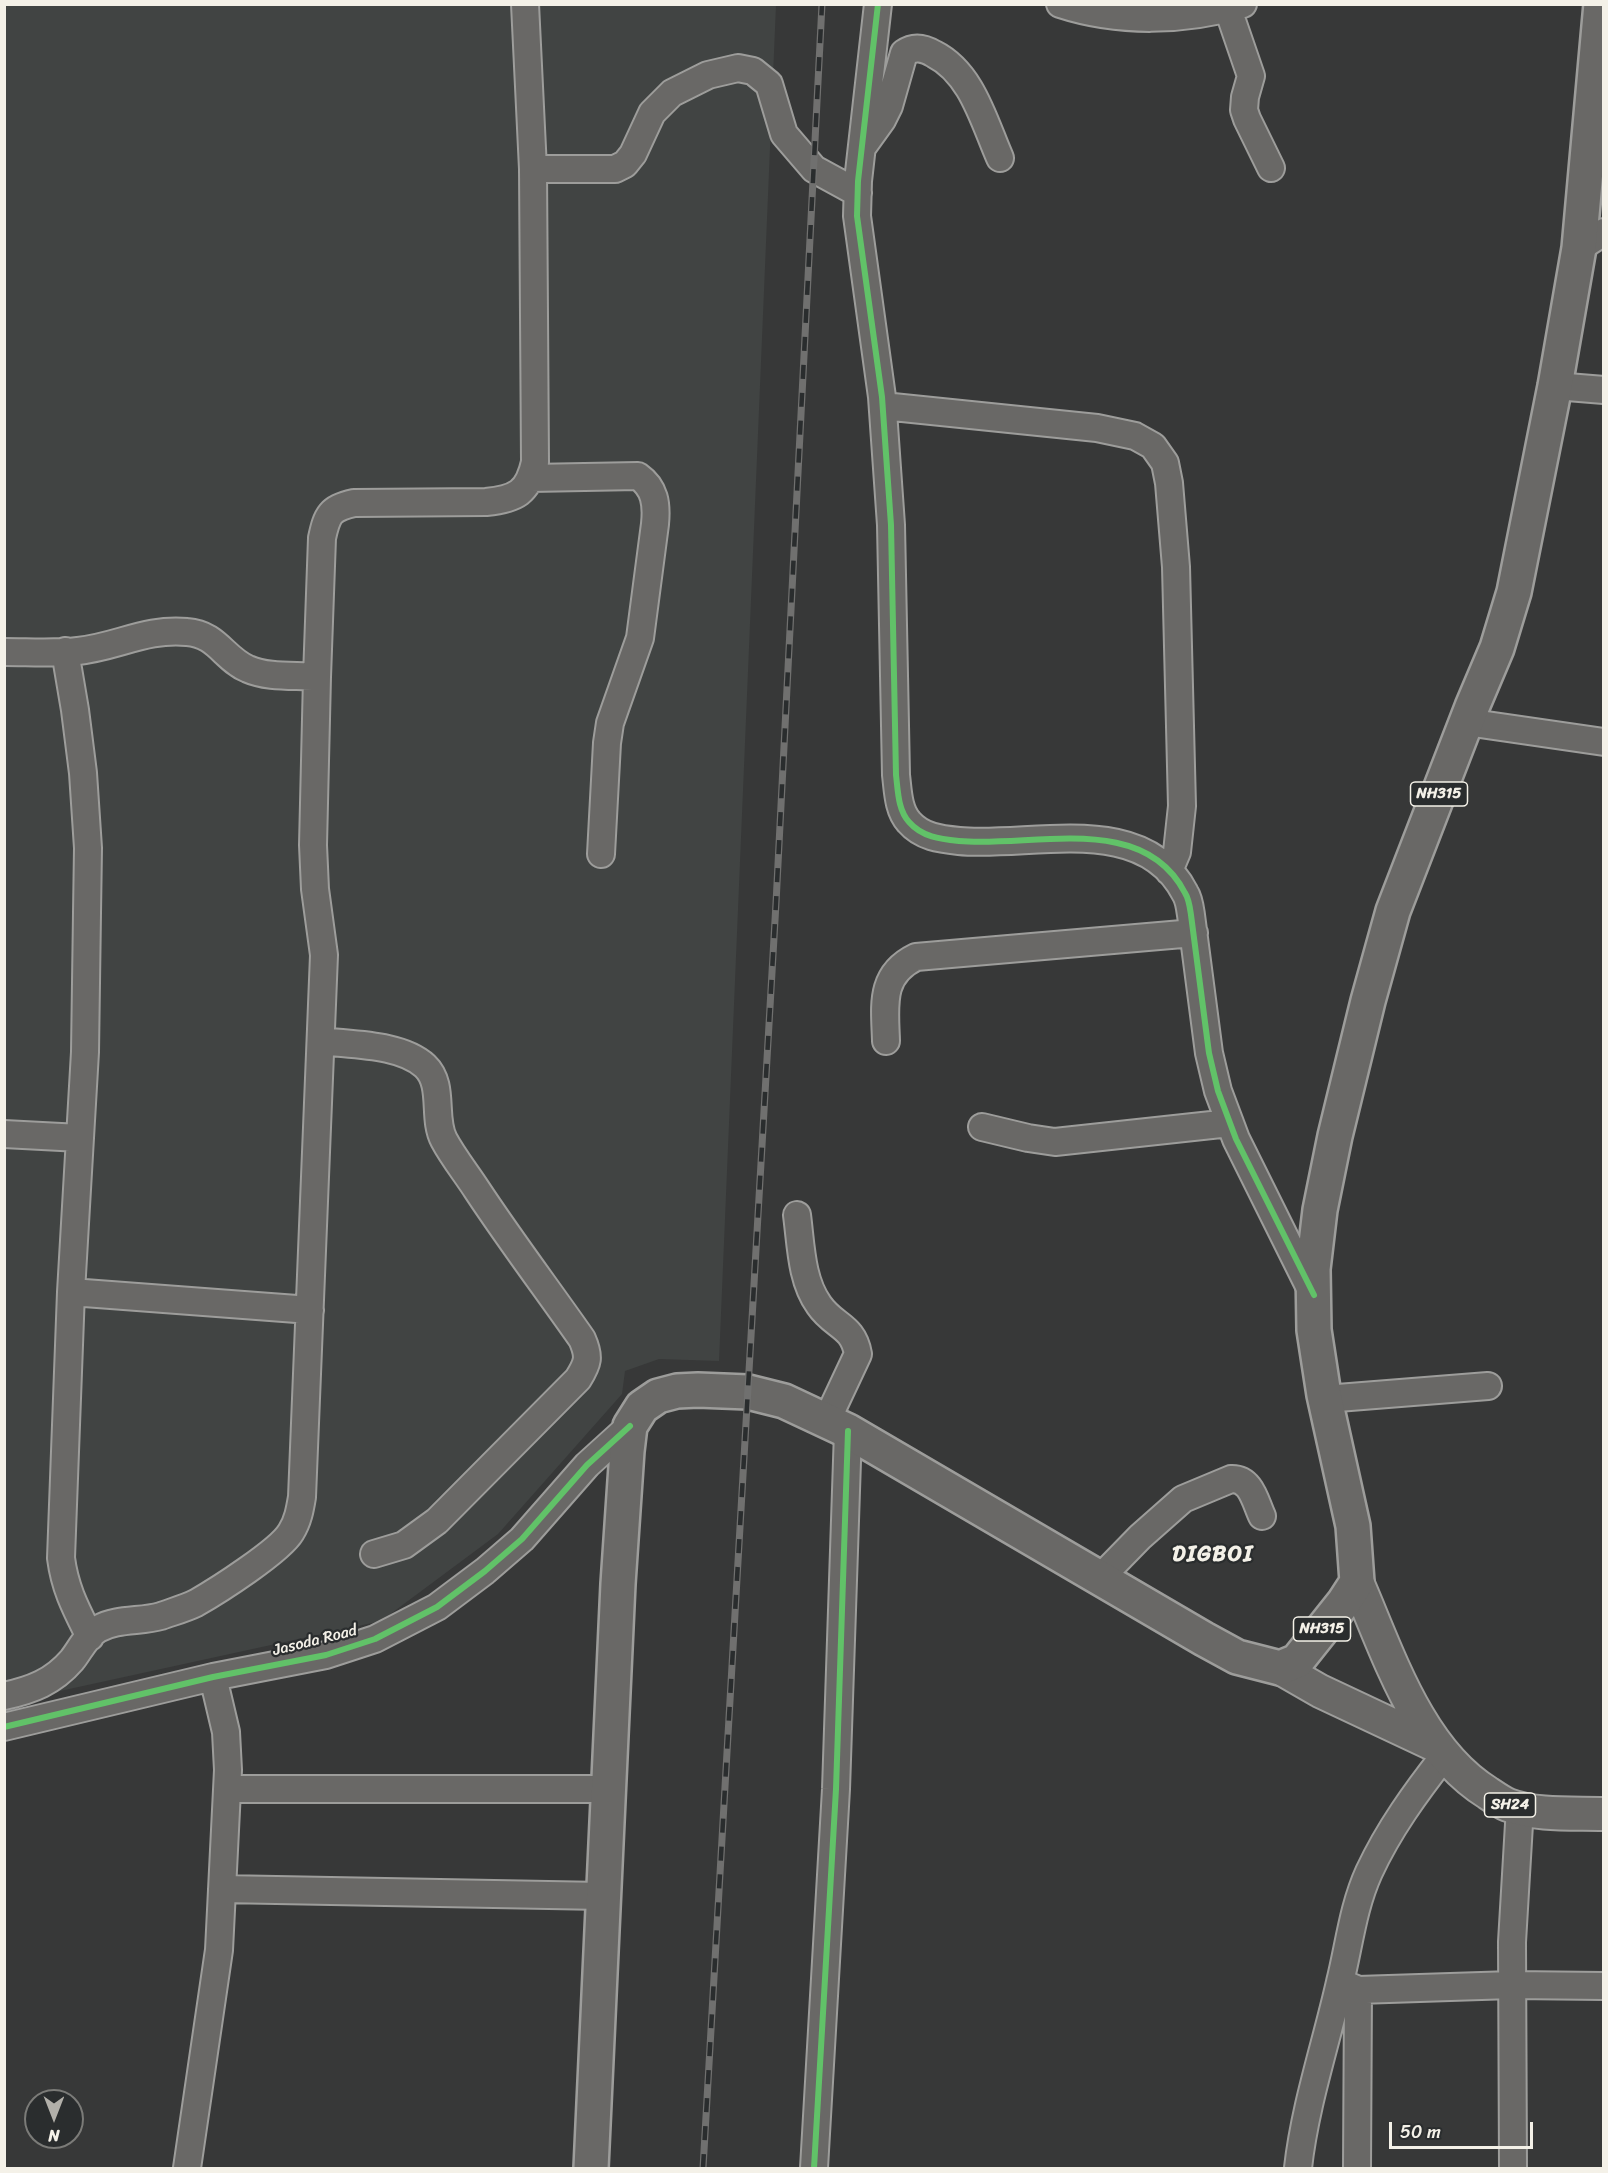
<!DOCTYPE html>
<html>
<head>
<meta charset="utf-8">
<style>
	body { margin:0 }
	#map { position:relative; width:1608px; height:2173px; overflow:hidden; background:#373838; font-family:Sriracha,sans-serif }
	canvas { display:block }
	.frame { position:absolute; inset:0; border:6px solid #f4f1e8; pointer-events:none }
	.north { position:absolute; left:24px; top:2089px; width:60px; height:60px; box-sizing:border-box; background:#2a2d2e; border:2px solid #7b7b78; border-radius:50%; rotate:180deg; font-size:16px; font-weight:700; line-height:24px; text-align:center; color:#f4f1e8 }
	.north::after { content:''; display:block; margin:auto; width:21px; height:27px; background:#b2b0aa; clip-path:polygon(50% 0,100% 100%,50% 72%,0 100%) }
	.scale { position:absolute; left:1389px; top:2122px; width:144px; height:27px; box-sizing:border-box; border:3px solid #f4f1e8; border-top:0; padding-left:8px; font-size:18px; line-height:21px; white-space:nowrap; color:#f4f1e8; -webkit-text-stroke:4px #2a2d2e; paint-order:stroke }
</style>
</head>
<body>
<div id="map">
<canvas width="1608" height="2173"></canvas>
<div class="frame"></div>
<div class="north">N</div>
<div class="scale">50 m</div>
</div>
<script>
const context = document.querySelector('canvas').getContext('2d');
context.lineJoin = 'round';
function paint(path, color) { context.fillStyle = color; context.fill(path, 'evenodd'); }
function stroke(path, color, width, dash) { context.strokeStyle = color; context.lineWidth = width; context.lineCap = dash ? 'butt' : 'round'; context.setLineDash(dash || []); context.stroke(path); }
function write(font, color, halo, rows, align = 'center') {
  context.font = font + ' Sriracha,sans-serif'; context.lineWidth = 4.5; context.setLineDash([]); context.textBaseline = 'middle'; context.strokeStyle = halo; context.fillStyle = color; for (const [text, x, y, turn = 0] of rows) {
    context.save(); context.translate(x, y); context.rotate((+turn || 0) * Math.PI / 180); context.textAlign = isNaN(turn) ? turn : align; if (halo) context.strokeText(text, 0, 0); context.fillText(text, 0, 0); context.restore();
  }
}
const built = new Path2D(`
	M 4,5 L 776,5 L 719,1361 L 659,1359 L 625,1371 L 622,1394 L 498,1534 L 381,1621 L 5,1703 Z`);
const minor = new Path2D(`
	M 525,4 L 533,169
	M 878,4 L 858,181 L 857,216 L 882,397 L 891,525 L 896,775 C 898,791 898,810 909,822 C 922,837 940,839 959,841 C 1032,848 1143,811 1185,893 C 1189,899 1190,908 1191,915 L 1209,1053 L 1218,1091 L 1236,1139 L 1312,1292
	M 1060,4 C 1118,23 1184,22 1243,4
	M 1228,9 L 1251,76 L 1245,97 L 1244,110 L 1247,119 L 1271,168
	M 864,145 L 882,120 L 889,106 L 904,53 C 914,46 924,48 934,54 C 972,73 984,122 1000,158
	M 1579,248 L 1604,232
	M 1555,386 L 1604,390
	M 883,406 L 1097,428 L 1135,436 L 1153,446 L 1165,463 L 1169,483 L 1176,567 L 1182,806 L 1177,852 L 1169,871
	M 531,478 L 638,476 C 655,488 657,504 655,524 L 640,638 L 610,723 L 607,743 L 601,854
	M 65,651 L 75,710 L 83,773 L 88,848 L 87,913 L 85,1052 L 71,1292 L 61,1558 C 65,1589 76,1609 90,1637
	M 4,652 C 29,652 54,654 78,651 C 117,647 146,628 187,632 C 217,634 224,659 248,669 C 268,678 296,675 317,677 L 322,538 C 327,515 330,508 354,503 L 486,502 C 516,499 528,493 535,462 L 533,169 L 615,169 L 625,164 L 633,154 L 652,113 L 672,93 L 708,75 L 738,68 L 753,71 L 769,84 L 784,134 L 814,169 L 858,193
	M 1466,722 L 1604,742
	M 321,1041 C 353,1045 401,1044 425,1066 C 445,1085 432,1118 444,1140 C 453,1157 466,1173 477,1190 C 510,1240 547,1289 582,1339 C 590,1357 588,1363 578,1379 L 437,1521 L 404,1545 L 374,1554
	M 886,1041 C 885,1006 879,975 916,957 L 1194,933
	M 982,1127 L 1028,1138 L 1055,1142 L 1230,1123
	M 4,1134 L 80,1138
	M 797,1215 C 801,1245 801,1280 819,1305 C 834,1327 853,1325 858,1354 L 827,1420
	M 71,1292 L 310,1310
	M 1325,1399 L 1488,1386
	M 1100,1578 L 1140,1537 L 1183,1499 L 1231,1479 C 1251,1478 1255,1501 1262,1516
	M 4,1696 C 32,1690 53,1682 72,1660 C 80,1650 86,1636 98,1629 C 117,1618 141,1622 161,1616 C 172,1612 186,1608 196,1603 C 217,1591 280,1551 291,1532 C 298,1521 300,1509 302,1497 L 324,955 L 315,889 L 313,845 L 317,677
	M 4,1727 L 213,1677 L 326,1655 L 375,1639 L 437,1607 L 485,1571 L 522,1539 L 587,1465 L 630,1426
	M 227,1789 L 608,1789
	M 222,1889 L 603,1896
	M 1340,1982 L 1358,1990 L 1512,1985 L 1604,1986
	M 187,2168 L 219,1950 L 228,1770 L 226,1732 L 213,1677
	M 814,2168 L 836,1789 L 848,1431
	M 1298,2168 C 1305,2105 1326,2044 1340,1982 C 1349,1946 1353,1907 1369,1872 C 1389,1829 1416,1792 1445,1755
	M 1357,2168 L 1358,1990
	M 1513,2168 L 1512,1942 L 1520,1807`);
const major = new Path2D(`
	M 1357,1582 C 1388,1653 1418,1750 1488,1793 C 1494,1797 1501,1802 1508,1805 C 1537,1816 1573,1813 1604,1814
	M 1280,1668 L 1320,1691 L 1437,1746`);
const highway = new Path2D(`
	M 591,2168 L 618,1584 L 627,1451 L 630,1426 L 642,1407 L 658,1396 L 677,1391 L 698,1390 L 748,1392 L 784,1401 L 848,1431 L 1204,1639 L 1237,1657 L 1280,1668 L 1297,1661 L 1344,1602 L 1357,1582 L 1353,1526 L 1324,1395 L 1314,1330 L 1313,1269 L 1320,1210 L 1335,1136 L 1368,1001 L 1393,911 L 1472,707 L 1497,648 L 1514,592 L 1555,386 L 1579,248 L 1601,4`);
const rail = new Path2D(`
	M 703,2168 L 776,903 L 822,4`);
const cycleway = new Path2D(`
	M 878,4 L 858,181 L 857,216 L 882,397 L 891,525 L 896,775 C 898,791 898,810 909,822 C 922,837 940,839 959,841 C 1032,848 1143,811 1185,893 C 1189,899 1190,908 1191,915 L 1209,1053 L 1218,1091 L 1236,1139 L 1314,1295
	M 4,1727 L 213,1677 L 326,1655 L 375,1639 L 437,1607 L 485,1571 L 522,1539 L 587,1465 L 630,1426
	M 814,2168 L 836,1789 L 848,1431`);
const shields = [
	[1439,794,57],
	[1322,1629,57],
	[1510,1805,51]
];
const shieldNames = [
	["NH315",1439,794],
	["NH315",1322,1629],
	["SH24",1510,1805]
];
const streetNames = [
	["Jasoda Road",315,1641,-14]
];
const districtNames = [
	["DIGBOI",1213,1555]
];
paint(built, '#414443');
stroke(minor, '#9d9d9b', 30);
stroke(major, '#9d9d9b', 36);
stroke(highway, '#9d9d9b', 38);
stroke(minor, '#696866', 26);
stroke(major, '#696866', 32);
stroke(highway, '#696866', 33);
stroke(rail, '#70706f', 7);
stroke(rail, '#2a2d2e', 4.5, [14]);
stroke(cycleway, '#61c268', 6);
for (const [x, y, w] of shields) { const box = new Path2D(); box.roundRect(x - w / 2, y - 12, w, 24, 4.5); context.fillStyle = '#2a2d2e'; context.fill(box); stroke(box, '#f4f1e8', 1.5); }
write('bold 15px', '#f4f1e8', null, shieldNames);
write('16px', '#f4f1e8', '#2a2d2e', streetNames);
context.letterSpacing = '1.5px';
write('bold 22px', '#f4f1e8', '#2a2d2e', districtNames);
context.letterSpacing = '0px';
</script>
</body>
</html>
